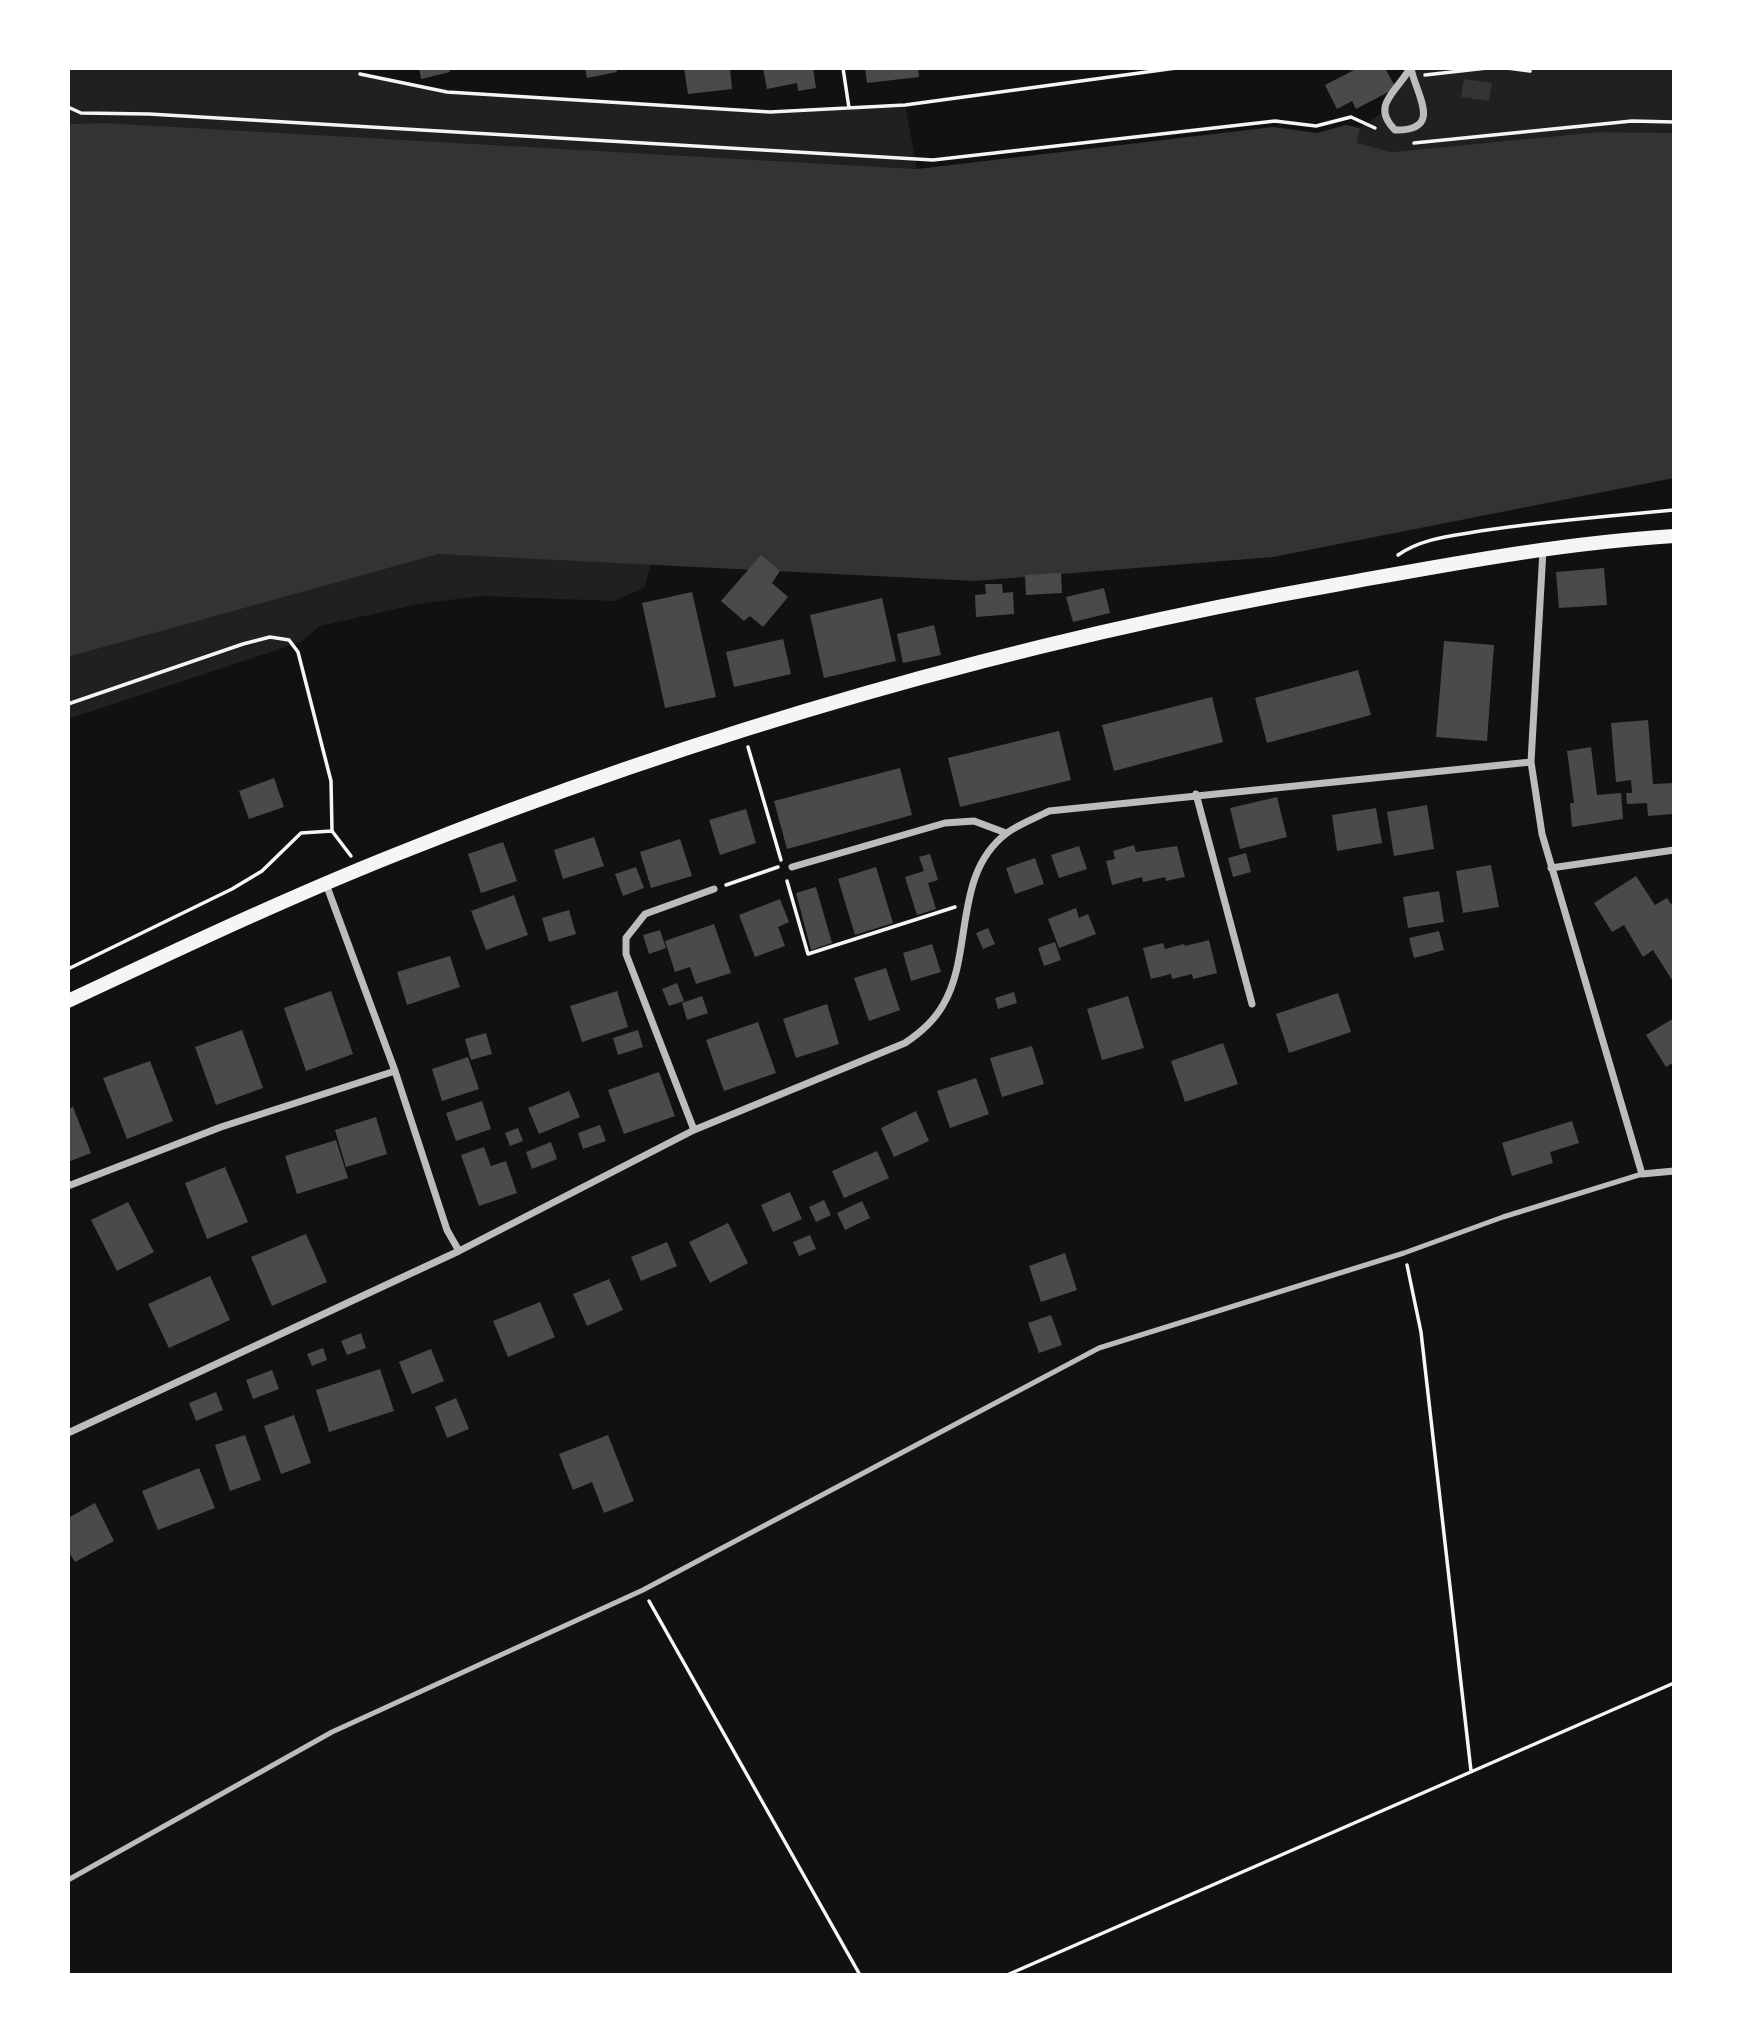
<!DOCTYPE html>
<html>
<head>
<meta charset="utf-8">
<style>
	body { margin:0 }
	#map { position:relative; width:1742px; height:2043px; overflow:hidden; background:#111; font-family:"Source Sans 3",sans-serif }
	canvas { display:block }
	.frame { position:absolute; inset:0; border:70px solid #fff; pointer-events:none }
</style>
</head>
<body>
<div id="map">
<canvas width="1742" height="2043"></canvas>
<div class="frame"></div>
</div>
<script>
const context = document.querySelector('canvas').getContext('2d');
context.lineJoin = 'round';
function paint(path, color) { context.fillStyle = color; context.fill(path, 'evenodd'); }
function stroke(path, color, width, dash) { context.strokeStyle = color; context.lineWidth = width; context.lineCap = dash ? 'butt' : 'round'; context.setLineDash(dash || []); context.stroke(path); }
const green = new Path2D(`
	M 68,68 L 359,68 L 360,74 L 447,92 L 770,112 L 905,105 L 917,169 L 106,123 L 68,124 Z
	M 1410,68 L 1674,68 L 1674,133 L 1599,132 L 1392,152 L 1356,143 L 1360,128 L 1383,112 Z
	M 439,554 L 652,558 L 645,587 L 615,601 L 481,596 L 418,604 L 320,626 L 301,642 L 68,719 L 68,657 Z`);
const water = new Path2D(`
	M 1464,79 L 1492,83 L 1489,101 L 1461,97 Z
	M 106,123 L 917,169 L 1273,127 L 1317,133 L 1346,125 L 1360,128 L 1357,143 L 1392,152 L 1599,132 L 1674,133 L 1674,478 L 1273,557 L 974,581 L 439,554 L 68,657 L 68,124 Z`);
const building = new Path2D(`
	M 419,68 L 449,68 L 450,72 L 421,79 Z
	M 585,68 L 616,68 L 617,72 L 587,78 Z
	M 684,68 L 730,68 L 732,89 L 688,94 Z
	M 763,68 L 813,68 L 816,88 L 798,91 L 797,83 L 767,89 Z
	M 865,68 L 918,68 L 919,77 L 867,83 Z
	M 1358,68 L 1385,68 L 1396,88 L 1356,109 L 1352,101 L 1337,109 L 1325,85 Z
	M 761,555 L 780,571 L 772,583 L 788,597 L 763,627 L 750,616 L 744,621 L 721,601 Z
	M 1604,568 L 1607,605 L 1559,608 L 1556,572 Z
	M 1061,573 L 1062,593 L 1026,595 L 1025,575 Z
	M 985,584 L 1002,584 L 1003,593 L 1013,592 L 1014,614 L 976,617 L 975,595 L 986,594 Z
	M 1104,588 L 1110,613 L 1073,622 L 1066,597 Z
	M 692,592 L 716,697 L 665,708 L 642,603 Z
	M 882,598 L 896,661 L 824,678 L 810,615 Z
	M 934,625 L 941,655 L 903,663 L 897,634 Z
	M 783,639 L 791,674 L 734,687 L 726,652 Z
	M 1444,641 L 1494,645 L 1487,741 L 1436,737 Z
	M 1358,670 L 1371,715 L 1267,743 L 1255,698 Z
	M 1212,697 L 1223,742 L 1114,771 L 1102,725 Z
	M 1648,720 L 1653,784 L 1674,783 L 1673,814 L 1648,816 L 1647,803 L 1627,804 L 1626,793 L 1632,793 L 1631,780 L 1616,782 L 1611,723 Z
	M 1059,731 L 1071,780 L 960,807 L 948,758 Z
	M 1591,747 L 1597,795 L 1621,793 L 1623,819 L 1572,827 L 1570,803 L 1574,803 L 1567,751 Z
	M 900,768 L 912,815 L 787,849 L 774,801 Z
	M 274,778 L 284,807 L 249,819 L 239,791 Z
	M 1277,797 L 1287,837 L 1240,849 L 1230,808 Z
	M 1427,805 L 1434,849 L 1394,856 L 1387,812 Z
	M 1376,808 L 1382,843 L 1337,851 L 1332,815 Z
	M 746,809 L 756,843 L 720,855 L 709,820 Z
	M 594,837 L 604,866 L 563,879 L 554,850 Z
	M 680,839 L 692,876 L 651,888 L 640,852 Z
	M 503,842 L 517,881 L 481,893 L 468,854 Z
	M 1134,845 L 1136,852 L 1177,846 L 1185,877 L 1166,881 L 1165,877 L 1143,882 L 1142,877 L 1112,885 L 1106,861 L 1115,859 L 1113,851 Z
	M 1079,846 L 1087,869 L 1059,878 L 1051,855 Z
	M 1246,853 L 1251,872 L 1233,877 L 1228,858 Z
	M 930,854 L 938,880 L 928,883 L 936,909 L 917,915 L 905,877 L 924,871 L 919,857 Z
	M 1035,858 L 1044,884 L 1015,894 L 1006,868 Z
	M 1491,865 L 1499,907 L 1463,913 L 1456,871 Z
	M 636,867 L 644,888 L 623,896 L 615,874 Z
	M 876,867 L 893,923 L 855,935 L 838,879 Z
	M 1636,876 L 1655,905 L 1667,898 L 1674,908 L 1674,983 L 1653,950 L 1643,957 L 1624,925 L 1612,932 L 1594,903 Z
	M 816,887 L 832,943 L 811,950 L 796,893 Z
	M 1439,891 L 1444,922 L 1408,928 L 1403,897 Z
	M 514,895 L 528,935 L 486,950 L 471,911 Z
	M 780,899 L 789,922 L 778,927 L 785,946 L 755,957 L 739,915 Z
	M 1076,908 L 1079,918 L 1088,914 L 1096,934 L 1059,948 L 1048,919 Z
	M 569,910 L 576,934 L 549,942 L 542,918 Z
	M 714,924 L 731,973 L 696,984 L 690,967 L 675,972 L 665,941 Z
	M 988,928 L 995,944 L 983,949 L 976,933 Z
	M 660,930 L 666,948 L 649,954 L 643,935 Z
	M 1439,931 L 1444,950 L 1414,958 L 1409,938 Z
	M 1209,940 L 1217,973 L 1193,979 L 1192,974 L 1172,979 L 1171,974 L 1151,979 L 1143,948 L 1163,943 L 1165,949 L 1184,944 L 1185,946 Z
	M 1055,942 L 1061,960 L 1044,966 L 1038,948 Z
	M 932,944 L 941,972 L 911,981 L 903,953 Z
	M 450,956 L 460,987 L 407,1005 L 397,972 Z
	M 886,968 L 900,1010 L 869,1021 L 854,978 Z
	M 677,983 L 684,1001 L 669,1006 L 662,989 Z
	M 331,991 L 353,1054 L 306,1071 L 284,1008 Z
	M 617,991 L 628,1027 L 582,1042 L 570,1006 Z
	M 1014,992 L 1017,1003 L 998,1009 L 995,998 Z
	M 1338,993 L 1351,1032 L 1289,1053 L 1276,1014 Z
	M 702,996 L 708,1013 L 687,1020 L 682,1003 Z
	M 1128,996 L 1144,1048 L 1102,1060 L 1087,1009 Z
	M 827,1004 L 839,1044 L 796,1058 L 783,1019 Z
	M 1674,1018 L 1674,1062 L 1666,1067 L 1646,1035 Z
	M 758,1022 L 776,1073 L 724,1091 L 706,1040 Z
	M 242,1030 L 263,1088 L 216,1105 L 195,1047 Z
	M 638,1030 L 643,1047 L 618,1055 L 613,1038 Z
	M 486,1033 L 492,1054 L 471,1060 L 465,1039 Z
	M 1223,1043 L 1238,1084 L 1185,1102 L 1171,1061 Z
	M 1032,1046 L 1044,1084 L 1002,1097 L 990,1058 Z
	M 468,1057 L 479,1089 L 442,1101 L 432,1069 Z
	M 150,1061 L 173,1121 L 127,1139 L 103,1078 Z
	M 659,1072 L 675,1116 L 624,1134 L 608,1090 Z
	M 976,1078 L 989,1114 L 950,1128 L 937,1091 Z
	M 569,1091 L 580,1117 L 539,1134 L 528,1108 Z
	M 482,1101 L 491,1129 L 456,1141 L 446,1113 Z
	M 73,1107 L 91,1153 L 68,1162 L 68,1109 Z
	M 916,1111 L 929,1141 L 894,1157 L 881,1128 Z
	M 376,1117 L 387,1154 L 346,1167 L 335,1130 Z
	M 1572,1121 L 1579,1143 L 1550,1152 L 1553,1163 L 1512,1176 L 1502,1143 Z
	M 600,1125 L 606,1141 L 583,1149 L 578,1133 Z
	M 518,1128 L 523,1141 L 510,1146 L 505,1133 Z
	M 336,1140 L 348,1178 L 297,1194 L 285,1156 Z
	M 551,1142 L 557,1159 L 532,1169 L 526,1152 Z
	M 484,1147 L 491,1166 L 506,1161 L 517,1193 L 479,1206 L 461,1155 Z
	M 877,1151 L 889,1178 L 844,1198 L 832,1171 Z
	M 225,1167 L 248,1222 L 207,1239 L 185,1183 Z
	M 790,1192 L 802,1219 L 773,1232 L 761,1205 Z
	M 824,1200 L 831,1215 L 816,1222 L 809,1207 Z
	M 862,1201 L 870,1218 L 845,1230 L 837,1213 Z
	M 128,1202 L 154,1252 L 117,1271 L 91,1220 Z
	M 728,1223 L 748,1263 L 710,1283 L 689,1242 Z
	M 306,1234 L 327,1282 L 272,1306 L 251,1257 Z
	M 810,1235 L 816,1249 L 799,1256 L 793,1242 Z
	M 667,1242 L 677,1266 L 641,1281 L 631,1257 Z
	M 1065,1253 L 1077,1290 L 1041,1302 L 1029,1266 Z
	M 210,1276 L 230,1320 L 169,1348 L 148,1304 Z
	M 609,1279 L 623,1310 L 587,1326 L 573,1294 Z
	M 540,1302 L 555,1337 L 508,1357 L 493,1321 Z
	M 1051,1315 L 1062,1345 L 1039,1353 L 1028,1323 Z
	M 361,1333 L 366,1348 L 347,1355 L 341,1341 Z
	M 323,1348 L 327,1360 L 312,1366 L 307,1354 Z
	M 431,1349 L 444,1381 L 412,1394 L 399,1362 Z
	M 380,1369 L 394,1411 L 329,1432 L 316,1390 Z
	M 272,1370 L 279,1389 L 253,1399 L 246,1380 Z
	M 216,1392 L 223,1410 L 196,1421 L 189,1403 Z
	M 456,1398 L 469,1429 L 447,1438 L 435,1407 Z
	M 294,1415 L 311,1463 L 281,1474 L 264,1426 Z
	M 245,1435 L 261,1480 L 230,1491 L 215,1445 Z
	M 608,1435 L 634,1501 L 604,1513 L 592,1482 L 573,1490 L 559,1454 Z
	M 199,1468 L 215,1508 L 158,1530 L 142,1491 Z
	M 95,1503 L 114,1541 L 75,1562 L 68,1551 L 68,1518 Z`);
const path = new Path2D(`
	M 843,68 L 849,108
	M 1507,68 L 1530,71
	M 360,74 L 447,92 L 770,112 L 905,105 L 1176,68
	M 1425,75 L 1487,68
	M 68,107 L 81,113 L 149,114 L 933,160 L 1275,121 L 1316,126 L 1351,117 L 1375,128
	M 1414,143 L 1632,121 L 1674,122
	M 1398,555 C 1422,538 1452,536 1480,531 C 1544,521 1609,516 1674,510
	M 68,704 L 243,644 L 270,637 L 289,640 L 298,652 L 331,781 L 332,831
	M 748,747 L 781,860
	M 787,881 L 808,954 L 955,907
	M 726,885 L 778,867
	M 68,969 L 232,889 L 262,871 L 301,833 L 332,831 L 351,856
	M 1407,1265 L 1421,1332 L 1471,1771
	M 649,1601 L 860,1975
	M 1007,1975 L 1674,1683`);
const service = new Path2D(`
	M 68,1880 L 332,1732 L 643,1590 L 1099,1348 L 1404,1253 L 1503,1217 L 1642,1174`);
const minor = new Path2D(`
	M 1410,68 C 1397,92 1370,105 1395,130 C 1445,131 1415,93 1411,68
	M 1543,550 L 1531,762 L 1542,834 L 1642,1174 L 1674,1171
	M 1196,794 L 1252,1004
	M 792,867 L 945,823 L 974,821 L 1006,833
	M 1551,868 L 1674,850
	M 326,884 L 395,1071 L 447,1230 L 459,1251
	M 694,1130 L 626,954 L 626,938 L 645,914 L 714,889
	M 68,1186 L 221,1127 L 395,1071
	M 68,1433 L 459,1251 L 694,1130 L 905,1043 C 920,1033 934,1021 943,1005 C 974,953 952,874 1007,833 C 1019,824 1036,818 1049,811 L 1531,762`);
const secondary = new Path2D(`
	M 68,1001 C 175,951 282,900 392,856 C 698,733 1014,641 1340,584 C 1451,564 1561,543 1674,536`);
paint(green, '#202020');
paint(water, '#333');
paint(building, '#4a4a4a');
stroke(path, '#f5f5f5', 3.5);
stroke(service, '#bcbcbc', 5);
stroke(minor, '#bcbcbc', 7);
stroke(secondary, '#f5f5f5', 14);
</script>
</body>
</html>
